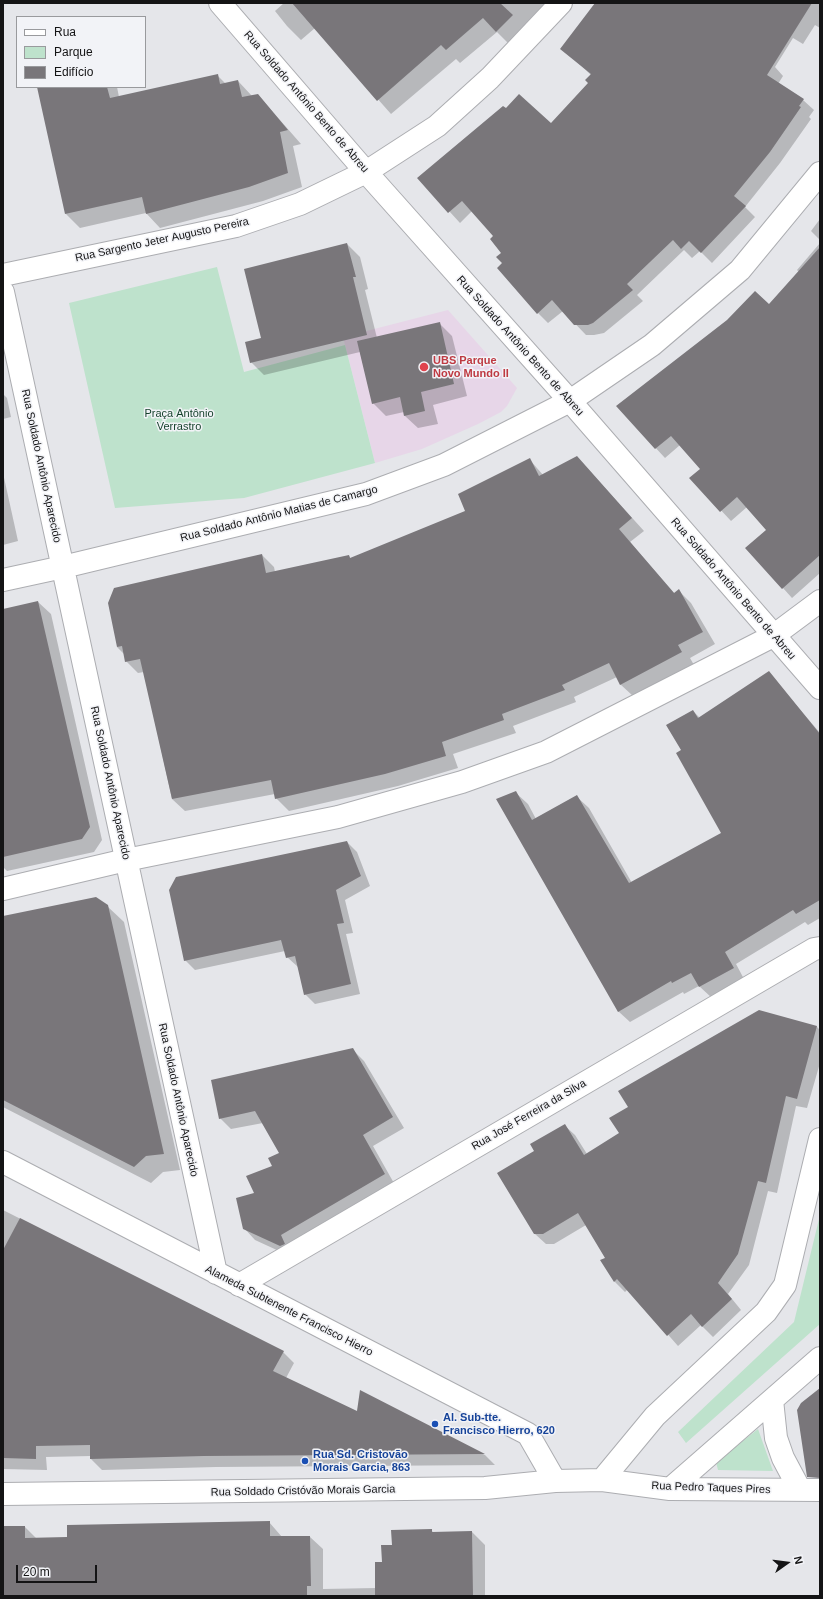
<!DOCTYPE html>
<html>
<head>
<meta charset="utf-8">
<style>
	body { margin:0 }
	#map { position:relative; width:823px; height:1599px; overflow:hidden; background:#e5e6ea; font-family:Arial,sans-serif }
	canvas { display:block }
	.frame { position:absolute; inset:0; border:4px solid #141415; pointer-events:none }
	.legend { position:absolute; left:16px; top:16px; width:130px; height:72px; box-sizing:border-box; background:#f2f3f7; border:1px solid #999a9d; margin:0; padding:5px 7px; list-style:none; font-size:12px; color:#141415 }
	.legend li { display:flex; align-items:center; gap:8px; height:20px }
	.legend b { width:20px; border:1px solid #999a9d }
	.north { position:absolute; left:767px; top:1543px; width:40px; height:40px; -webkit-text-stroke:3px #f2f3f7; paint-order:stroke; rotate:76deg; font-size:11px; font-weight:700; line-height:16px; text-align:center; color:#141415 }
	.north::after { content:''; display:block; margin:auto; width:14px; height:18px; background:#141415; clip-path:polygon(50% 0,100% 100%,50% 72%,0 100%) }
	.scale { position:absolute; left:16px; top:1565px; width:81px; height:18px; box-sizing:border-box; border:2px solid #141415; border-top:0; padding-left:5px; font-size:12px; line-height:14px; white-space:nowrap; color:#141415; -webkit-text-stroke:3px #f2f3f7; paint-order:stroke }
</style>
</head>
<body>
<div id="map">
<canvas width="823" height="1599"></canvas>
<div class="frame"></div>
<ul class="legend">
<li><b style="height:5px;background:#fff"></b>Rua</li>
<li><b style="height:11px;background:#bee2cc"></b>Parque</li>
<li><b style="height:11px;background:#79767a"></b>Edifício</li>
</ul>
<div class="north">N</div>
<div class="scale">20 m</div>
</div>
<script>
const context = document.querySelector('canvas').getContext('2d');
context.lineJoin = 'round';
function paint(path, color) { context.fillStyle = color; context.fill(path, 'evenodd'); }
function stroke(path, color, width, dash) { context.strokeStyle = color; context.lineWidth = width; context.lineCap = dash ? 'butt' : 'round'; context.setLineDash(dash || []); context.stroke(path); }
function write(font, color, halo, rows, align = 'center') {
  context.font = font + ' Arial,sans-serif'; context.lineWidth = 3; context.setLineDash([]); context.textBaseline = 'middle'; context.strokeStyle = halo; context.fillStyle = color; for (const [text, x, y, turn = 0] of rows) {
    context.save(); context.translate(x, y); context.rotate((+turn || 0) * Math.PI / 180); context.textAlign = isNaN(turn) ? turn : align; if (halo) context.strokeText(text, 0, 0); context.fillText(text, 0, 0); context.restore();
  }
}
const medical = new Path2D(`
	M 448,310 L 517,388 L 507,406 L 501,412 L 478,424 L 422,449 L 375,463 L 343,337 Z`);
const green = new Path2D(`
	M 217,267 L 244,372 L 345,345 L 375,463 L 244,498 L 115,508 L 69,303 Z
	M 820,1215 L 820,1324 L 686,1443 L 678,1432 L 794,1322 Z
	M 758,1429 L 773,1471 L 718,1470 L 716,1462 Z`);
const shadow = new Path2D(`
	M 284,3 L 548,3 L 511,46 L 497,32 L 460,63 L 456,59 L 391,114 L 315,28 L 301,40 L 287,26 L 275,11 Z
	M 596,3 L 820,3 L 820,28 L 815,25 L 803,44 L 793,38 L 775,67 L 783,76 L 778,84 L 803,100 L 814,110 L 809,117 L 811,119 L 780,163 L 745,207 L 755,217 L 712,263 L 700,251 L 692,258 L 684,250 L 637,295 L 643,301 L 604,333 L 594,335 L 586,335 L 563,311 L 548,323 L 538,313 L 504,264 L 503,253 L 495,236 L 472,211 L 460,223 L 419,178 L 551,124 L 590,83 L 591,75 L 562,48 Z
	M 217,75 L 226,84 L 238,81 L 252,96 L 258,95 L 301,144 L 293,146 L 302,187 L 263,201 L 160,228 L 146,213 L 80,228 L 66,214 L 38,87 L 117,87 L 119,97 Z
	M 820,219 L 820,240 L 811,231 Z
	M 820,243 L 820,573 L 792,598 L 783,588 L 767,530 L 747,507 L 731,521 L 691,478 L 702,469 L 680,445 L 665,458 L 617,406 L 769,305 L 799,272 L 797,270 Z
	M 347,244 L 360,257 L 368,289 L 365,290 L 377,338 L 439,323 L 452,336 L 467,396 L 433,405 L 438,424 L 418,428 L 405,416 L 404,412 L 386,416 L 373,403 L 360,352 L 264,375 L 251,362 L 262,339 Z
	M 3,394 L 7,398 L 11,417 L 3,419 Z
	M 577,457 L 644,531 L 630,542 L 675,594 L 679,591 L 691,603 L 715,644 L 690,658 L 694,665 L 633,696 L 620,684 L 617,677 L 574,697 L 576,702 L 513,726 L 516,733 L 453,754 L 458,768 L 398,786 L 289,811 L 276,798 L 275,794 L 185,811 L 172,799 L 144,672 L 138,673 L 126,661 L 124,654 L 117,647 L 262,555 L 274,567 L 275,572 L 349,556 L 351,559 L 467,511 L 530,460 L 543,475 Z
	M 3,473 L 18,541 L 3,545 Z
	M 38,602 L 51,614 L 102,840 L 94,852 L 7,871 L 3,867 L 3,610 Z
	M 769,673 L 820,733 L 820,918 L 808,925 L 805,922 L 736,964 L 744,979 L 712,998 L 699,986 L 684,994 L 683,992 L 630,1022 L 618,1011 L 516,793 L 528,804 L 536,819 L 577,797 L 589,808 L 632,883 L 723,833 L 682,751 L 693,711 L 700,718 Z
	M 347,842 L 357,852 L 370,886 L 345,900 L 353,933 L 346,934 L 360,994 L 315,1004 L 305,994 L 298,967 L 287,957 L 285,951 L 195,970 L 185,960 Z
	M 107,906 L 124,922 L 180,1170 L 163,1172 L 151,1183 L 3,1107 L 3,917 Z
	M 817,1027 L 820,1030 L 820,1063 L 807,1108 L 796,1106 L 777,1193 L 768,1191 L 749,1265 L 728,1294 L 741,1310 L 713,1337 L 701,1325 L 678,1346 L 628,1289 L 625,1292 L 615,1282 L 602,1260 L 606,1258 L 586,1225 L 554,1244 L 546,1244 L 535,1234 L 535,1151 L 564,1125 L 575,1135 L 587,1154 Z
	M 352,1049 L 364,1061 L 404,1128 L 373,1146 L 395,1185 L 292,1257 L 255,1240 L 244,1228 L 255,1194 L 281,1154 L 263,1123 L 231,1129 L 220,1118 Z
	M 3,1210 L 283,1352 L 294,1363 L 286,1378 L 357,1413 L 361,1392 L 485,1455 L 495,1465 L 216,1467 L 102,1470 L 91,1459 L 91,1456 L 46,1457 L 47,1470 L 3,1469 Z
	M 269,1522 L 282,1537 L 310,1537 L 323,1549 L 323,1589 L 376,1588 L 383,1563 L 393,1546 L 431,1530 L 434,1533 L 472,1532 L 485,1545 L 485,1596 L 3,1596 L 3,1527 L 25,1527 L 37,1539 L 68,1538 Z`);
const building = new Path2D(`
	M 292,3 L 500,3 L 513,15 L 496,32 L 483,18 L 446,50 L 441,45 L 377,101 Z
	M 595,3 L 812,3 L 767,75 L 804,99 L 799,106 L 801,107 L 770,152 L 734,196 L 746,206 L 701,253 L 689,241 L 681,249 L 673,240 L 627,284 L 633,290 L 593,323 L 588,325 L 574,325 L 552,300 L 537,314 L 497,268 L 502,263 L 496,257 L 501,253 L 490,239 L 493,236 L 462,201 L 448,213 L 417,178 L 503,106 L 506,108 L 519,94 L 551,123 L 588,83 L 585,80 L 591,74 L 560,49 Z
	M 218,74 L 220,84 L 238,80 L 242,97 L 258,94 L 288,130 L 280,132 L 288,173 L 249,187 L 146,214 L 142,197 L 65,214 L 37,87 L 107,87 L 110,98 Z
	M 347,243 L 356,277 L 353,277 L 367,335 L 250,363 L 245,342 L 261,338 L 244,269 Z
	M 820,247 L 820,555 L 782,589 L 745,548 L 766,530 L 737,497 L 720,512 L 689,478 L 700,469 L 671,436 L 655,449 L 616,406 L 727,320 L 755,291 L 769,304 Z
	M 440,322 L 454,384 L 421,392 L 425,411 L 404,416 L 400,397 L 372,404 L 357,341 Z
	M 577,456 L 632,518 L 619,529 L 674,593 L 679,589 L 703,632 L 678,645 L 682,652 L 620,685 L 609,663 L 562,685 L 565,690 L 502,714 L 504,720 L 442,742 L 446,756 L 385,774 L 275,799 L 271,780 L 172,799 L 140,659 L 125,662 L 122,646 L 117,647 L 108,603 L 114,588 L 262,554 L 266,573 L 349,555 L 350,558 L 465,511 L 458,494 L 530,458 L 539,476 Z
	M 38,601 L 90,827 L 82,839 L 3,857 L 3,609 Z
	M 769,671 L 820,734 L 820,900 L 796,914 L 793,910 L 725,952 L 734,968 L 699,987 L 691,973 L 672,983 L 671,981 L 618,1012 L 496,799 L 516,791 L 532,820 L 577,795 L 629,883 L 721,833 L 676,753 L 681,750 L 666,725 L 693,710 L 698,718 Z
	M 347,841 L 361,876 L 336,890 L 344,923 L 337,924 L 351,984 L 304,995 L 295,956 L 286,958 L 281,940 L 184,961 L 169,890 L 176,877 Z
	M 96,897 L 108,905 L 164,1154 L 146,1156 L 134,1167 L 3,1100 L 3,916 Z
	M 759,1010 L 817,1026 L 797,1099 L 786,1096 L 766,1183 L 758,1181 L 738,1254 L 718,1283 L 732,1299 L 702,1327 L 691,1314 L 667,1336 L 617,1279 L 614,1282 L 600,1260 L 605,1258 L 578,1213 L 543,1234 L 534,1234 L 497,1173 L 534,1151 L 530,1144 L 565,1124 L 584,1155 L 619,1133 L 609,1118 L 628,1107 L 618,1091 Z
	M 353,1048 L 393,1117 L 363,1135 L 385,1174 L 281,1235 L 285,1244 L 280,1246 L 243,1229 L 236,1198 L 254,1193 L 246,1176 L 272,1166 L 268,1158 L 279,1153 L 255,1111 L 219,1119 L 211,1080 Z
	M 20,1218 L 284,1351 L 273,1371 L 357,1411 L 360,1390 L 485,1454 L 204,1456 L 90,1459 L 90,1445 L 36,1446 L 36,1459 L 3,1458 L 3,1250 Z
	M 820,1388 L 820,1478 L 807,1477 L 797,1410 L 801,1403 Z
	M 270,1521 L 270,1536 L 310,1536 L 311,1586 L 307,1586 L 307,1596 L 3,1596 L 3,1526 L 25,1526 L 25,1538 L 67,1537 L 67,1525 Z
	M 432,1529 L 432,1532 L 472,1531 L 473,1596 L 375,1596 L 375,1562 L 382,1562 L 381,1545 L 392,1545 L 391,1530 Z`);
const street = new Path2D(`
	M 220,3 L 366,172 L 570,401 L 820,688
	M 3,275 L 236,226 L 300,204 L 366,172 L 437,126 L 490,78 L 561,3
	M 3,292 L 216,1273
	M 3,580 L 63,567 L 366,494 L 444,465 L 570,401 L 652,345 L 740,270 L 820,173
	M 3,889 L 126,860 L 338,817 L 462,782 L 546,752 L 773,636 L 820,601
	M 3,1162 L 528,1434 L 555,1481
	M 239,1285 L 814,949 L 820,948
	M 772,1400 L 776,1438 L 783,1458 L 800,1490
	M 602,1480 L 655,1416 L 766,1312 L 785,1285 L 820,1139
	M 670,1489 L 820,1358
	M 3,1494 L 485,1488 L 555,1481 L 602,1480 L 670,1489 L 820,1490`);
const markers = [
	[424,367,5,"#e0444e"],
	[435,1424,4,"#1a4fb4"],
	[305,1461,4,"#1a4fb4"]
];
const streetNames = [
	["Rua Soldado Antônio Bento de Abreu",306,102,49],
	["Rua Sargento Jeter Augusto Pereira",162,240,-12],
	["Rua Soldado Antônio Bento de Abreu",520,346,48],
	["Rua Soldado Antônio Aparecido",41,466,78],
	["Rua Soldado Antônio Matias de Camargo",279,514,-14],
	["Rua Soldado Antônio Bento de Abreu",733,589,49],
	["Rua Soldado Antônio Aparecido",110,783,78],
	["Rua Soldado Antônio Aparecido",178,1100,78],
	["Rua José Ferreira da Silva",529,1115,-30],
	["Alameda Subtenente Francisco Hierro",289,1311,27],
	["Rua Pedro Taques Pires",711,1488,2],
	["Rua Soldado Cristóvão Morais Garcia",303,1491,-1]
];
const healthNames = [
	["UBS Parque",433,361],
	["Novo Mundo II",433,374]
];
const parkNames = [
	["Praça Antônio",179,414],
	["Verrastro",179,427]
];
const transitNames = [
	["Al. Sub-tte.",443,1418],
	["Francisco Hierro, 620",443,1431],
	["Rua Sd. Cristovão",313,1455],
	["Morais Garcia, 863",313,1468]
];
paint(medical, '#e7d6e8');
paint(green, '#bee2cc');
paint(shadow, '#0003');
paint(building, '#79767a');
stroke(street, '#acadb1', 24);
stroke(street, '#fff', 22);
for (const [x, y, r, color] of markers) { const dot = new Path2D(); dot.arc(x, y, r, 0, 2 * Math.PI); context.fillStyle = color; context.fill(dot); stroke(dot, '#f2f3f7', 1.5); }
write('11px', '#141415', '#f2f3f7', streetNames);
write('bold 11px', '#be3a42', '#f2f3f7', healthNames, 'left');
write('11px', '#123f29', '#f2f3f7', parkNames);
write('bold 11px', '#164399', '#f2f3f7', transitNames, 'left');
</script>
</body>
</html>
